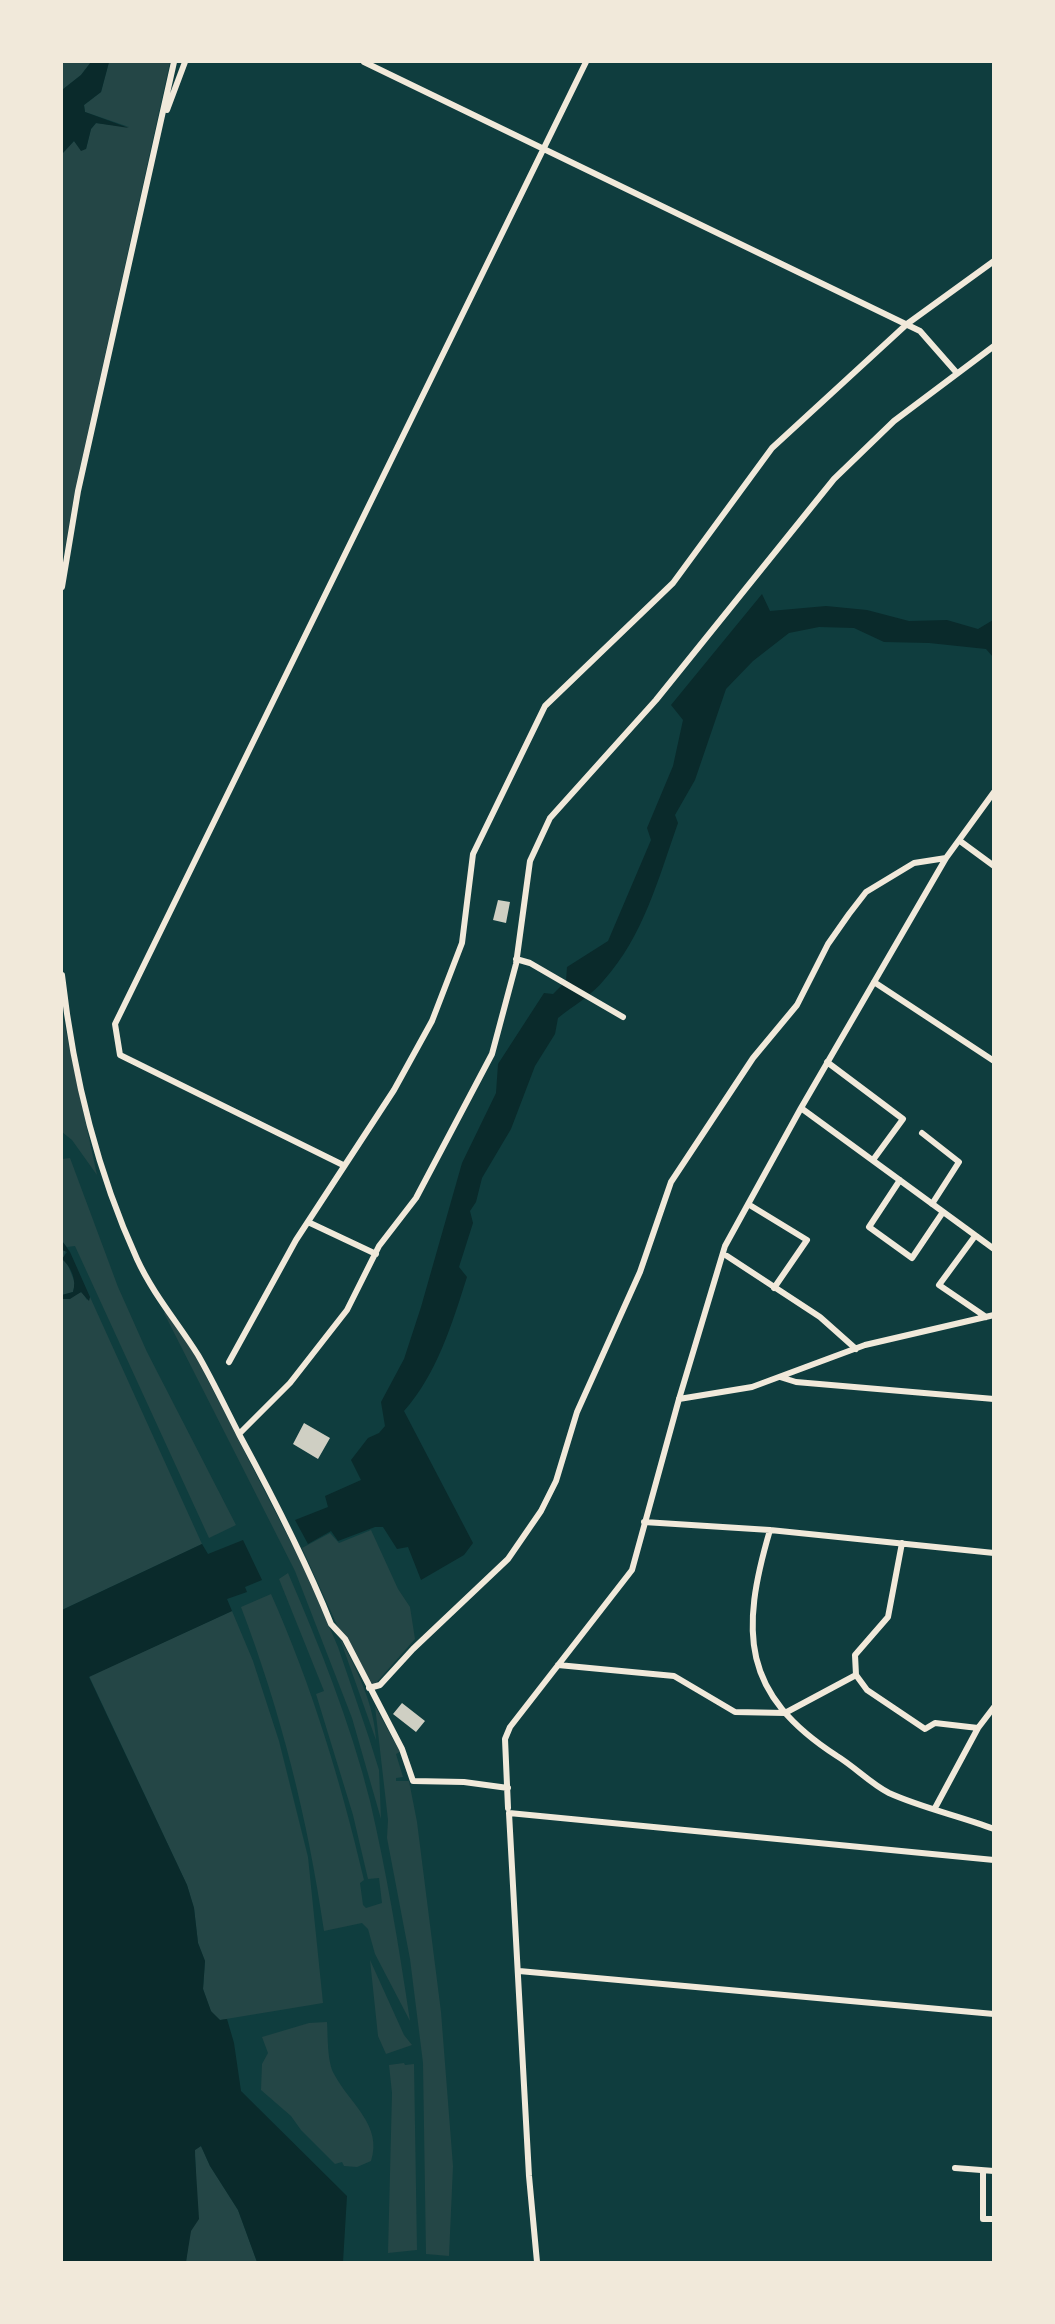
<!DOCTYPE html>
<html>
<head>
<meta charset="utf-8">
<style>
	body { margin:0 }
	#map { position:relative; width:1055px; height:2324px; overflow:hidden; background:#0f3d3e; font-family:Helvetica,sans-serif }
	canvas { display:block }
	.frame { position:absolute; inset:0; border:63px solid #f1e9da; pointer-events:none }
</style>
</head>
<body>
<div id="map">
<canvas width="1055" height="2324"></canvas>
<div class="frame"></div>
</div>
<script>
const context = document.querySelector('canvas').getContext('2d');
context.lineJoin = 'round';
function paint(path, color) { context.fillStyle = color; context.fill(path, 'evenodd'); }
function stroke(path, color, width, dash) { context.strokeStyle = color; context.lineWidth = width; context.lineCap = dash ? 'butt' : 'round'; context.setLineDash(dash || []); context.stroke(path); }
const green = new Path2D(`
	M 62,62 L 91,62 L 81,75 L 62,90 Z
	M 109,62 L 170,62 L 75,490 L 62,565 L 62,154 L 74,141 L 80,148 L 86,149 L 91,129 L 96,123 L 129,127 L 85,112 L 84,105 L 101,92 Z
	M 62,1013 L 97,1175 L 72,1140 L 62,1132 Z
	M 70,1158 L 118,1287 L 147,1352 L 236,1525 L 209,1538 L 75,1246 L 67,1247 L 62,1241 L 62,1159 Z
	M 62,1250 L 66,1250 L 64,1255 L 75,1283 L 73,1292 L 62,1295 Z
	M 82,1292 L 87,1300 L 90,1297 L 202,1544 L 62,1610 L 62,1299 Z
	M 166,1311 L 194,1353 L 304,1568 L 338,1647 L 369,1738 L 379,1770 L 381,1819 L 352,1718 L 295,1571 L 164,1313 Z
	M 371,1530 L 398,1589 L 410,1607 L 415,1639 L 375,1684 L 371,1684 L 347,1647 L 302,1548 L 330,1533 L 339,1543 Z
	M 288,1573 C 320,1647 350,1722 370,1801 C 387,1874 399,1947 410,2021 L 375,1954 L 368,1929 L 362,1923 L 324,1931 C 308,1820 281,1712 241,1607 L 271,1594 C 312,1686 341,1782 364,1880 L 360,1883 L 363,1905 L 366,1908 L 382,1903 L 379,1878 L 368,1879 L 353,1815 L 316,1694 L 324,1691 L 279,1579 Z
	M 232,1611 L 253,1661 L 279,1741 L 308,1857 L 323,2003 L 220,2020 L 211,2012 L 203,1989 L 205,1961 L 198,1943 L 194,1908 L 187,1885 L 89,1676 Z
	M 339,1636 C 356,1668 374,1703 376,1740 Z
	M 375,1706 L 400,1752 L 396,1754 L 403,1777 L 396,1778 L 396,1781 L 409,1781 L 417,1822 L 441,2012 L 453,2166 L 449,2256 L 426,2254 L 423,2063 L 410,1959 L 387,1838 L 388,1820 Z
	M 370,1960 L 404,2035 L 412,2045 L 386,2054 L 378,2036 Z
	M 327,2022 C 328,2037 327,2061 334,2074 C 349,2103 383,2125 371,2161 L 357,2167 L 344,2166 L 342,2162 L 335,2164 L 301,2130 L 291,2116 L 261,2090 L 262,2064 L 268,2053 L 262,2037 L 309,2023 Z
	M 404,2063 L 405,2065 L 414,2064 L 417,2250 L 388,2253 L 392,2093 L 389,2065 Z
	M 201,2146 L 210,2166 L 238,2210 L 257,2262 L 186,2262 L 196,2177 L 195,2150 Z`);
const water = new Path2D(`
	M 91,62 L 109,62 L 101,92 L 84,105 L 85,112 L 129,128 L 96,123 L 91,129 L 86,149 L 81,151 L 74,141 L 62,154 L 62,90 L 81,75 Z
	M 762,594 L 770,611 L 826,606 L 867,610 L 909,621 L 947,620 L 978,629 L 993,620 L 993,657 L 986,649 L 929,643 L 884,642 L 854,628 L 819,627 L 789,633 L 753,661 L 726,689 L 695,780 L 675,815 L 678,823 C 659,877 643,937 604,980 C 592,995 573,1006 558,1018 L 555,1034 L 535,1066 L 511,1129 L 482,1178 L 476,1202 L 470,1211 L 473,1223 L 459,1267 L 467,1277 C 452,1324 437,1374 404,1411 L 473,1543 L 464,1555 L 421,1580 L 408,1547 L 397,1549 L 383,1527 L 375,1527 L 338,1541 L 331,1531 L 308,1544 L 295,1520 L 328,1507 L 325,1496 L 361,1480 L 351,1460 L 368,1438 L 379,1433 L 385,1426 L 381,1402 L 404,1359 L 421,1307 L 462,1163 L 496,1093 L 498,1064 L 544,993 L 553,994 L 566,981 L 567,967 L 608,941 L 651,840 L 647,828 L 673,766 L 683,720 L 671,705 Z
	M 62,1241 L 70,1252 L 90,1297 L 89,1301 L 81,1292 L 70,1299 L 62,1299 L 62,1295 L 73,1292 C 77,1280 71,1267 62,1259 L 67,1252 L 62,1250 Z
	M 243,1540 L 262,1580 L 245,1587 L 247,1592 L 227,1599 L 232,1611 L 89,1677 L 187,1885 L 194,1908 L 198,1943 L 205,1961 L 203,1989 L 211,2011 L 220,2020 L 227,2019 L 234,2043 L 241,2091 L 347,2196 L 343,2262 L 257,2262 L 238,2210 L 210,2166 L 201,2146 L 195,2150 L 195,2156 L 199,2219 L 191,2231 L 186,2262 L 62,2262 L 62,1610 L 202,1544 L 208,1554 Z`);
const building = new Path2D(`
	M 498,900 L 510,902 L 506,923 L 493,920 Z
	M 304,1423 L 330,1438 L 318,1459 L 293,1444 Z
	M 402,1703 L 425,1721 L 416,1732 L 393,1714 Z`);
const minor = new Path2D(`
	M 364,62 L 920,331 L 956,372
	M 167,110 L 185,62
	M 62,587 L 78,491 L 174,62
	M 960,841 L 994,866
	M 516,959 L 530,963 L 623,1017
	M 62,975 C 73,1073 96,1169 137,1259 C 153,1294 178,1323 198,1355 C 213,1381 226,1409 240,1436 C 273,1497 305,1559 331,1624 L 345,1639 L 402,1749 L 413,1781 L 464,1782 L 508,1788
	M 874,982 L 994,1061
	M 827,1062 L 903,1119 L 873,1160
	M 801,1108 L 994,1249
	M 922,1133 L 959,1162 L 932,1204
	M 343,1165 L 120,1055 L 115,1024 L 586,62
	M 900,1180 L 869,1227 L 912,1258 L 943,1212
	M 748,1204 L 807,1240 L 774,1288
	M 308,1222 L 376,1254
	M 975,1236 L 939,1285 L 986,1317
	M 727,1256 L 820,1317 L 856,1349
	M 229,1362 L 296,1240 L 394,1090 L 432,1021 L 462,943 L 473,854 L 545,706 L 673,583 L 772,448 L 907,324 L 994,261
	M 780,1377 L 796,1382 L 994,1399
	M 679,1399 L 752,1387 L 865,1345 L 994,1315
	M 239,1434 L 290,1383 L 347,1310 L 379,1246 L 416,1198 L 492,1054 L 516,964 L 530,861 L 550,818 L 656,700 L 834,479 L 894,421 L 994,346
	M 644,1522 L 770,1530 L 994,1553
	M 770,1530 C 740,1632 741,1694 837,1756 C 855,1767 871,1784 889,1793 C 922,1808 960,1816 994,1829
	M 902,1543 L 888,1617 L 855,1655 L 856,1675 L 867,1690 L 925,1729 L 935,1723 L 978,1728
	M 558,1665 L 674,1676 L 735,1712 L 785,1713 L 856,1675
	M 369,1688 L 380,1685 L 413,1649 L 508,1559 L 541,1511 L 556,1481 L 577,1412 L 640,1272 L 671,1182 L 753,1058 L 797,1005 L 828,944 L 849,914 L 866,892 L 914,863 L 946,858
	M 508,1808 L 505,1739 L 510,1727 L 632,1570 L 679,1399 L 725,1246 L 801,1108 L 946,858 L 994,792
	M 935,1808 L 978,1728 L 994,1707
	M 519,1971 L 994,2014
	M 955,2168 L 994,2171
	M 983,2171 L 983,2219 L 994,2219
	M 537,2262 L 529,2176 L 509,1813 L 994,1860`);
paint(green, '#244646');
paint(water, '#0a2a2b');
paint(building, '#cfcfc3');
stroke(minor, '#f1e9da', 6);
</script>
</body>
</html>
